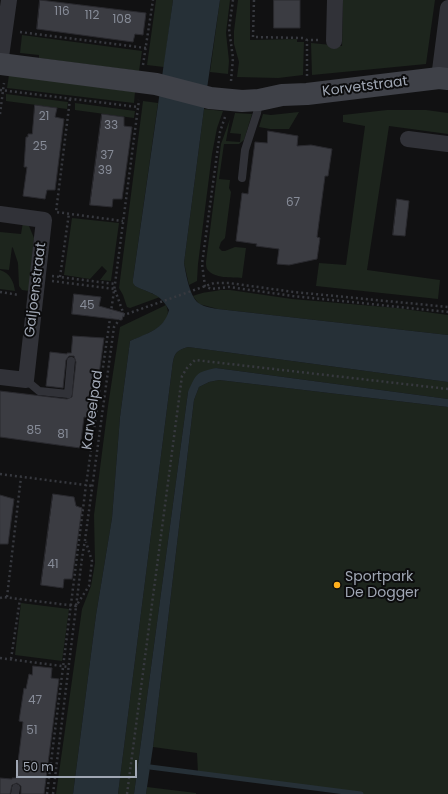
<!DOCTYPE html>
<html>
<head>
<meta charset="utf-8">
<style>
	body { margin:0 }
	#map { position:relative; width:448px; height:794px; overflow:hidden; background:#111112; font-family:Poppins,sans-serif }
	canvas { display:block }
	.scale { position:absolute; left:16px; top:760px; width:121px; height:18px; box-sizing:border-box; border:2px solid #a0a7b4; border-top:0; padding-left:5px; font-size:12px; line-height:14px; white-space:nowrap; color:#a0a7b4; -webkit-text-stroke:3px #0c0c0d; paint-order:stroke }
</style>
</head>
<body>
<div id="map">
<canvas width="448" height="794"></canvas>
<div class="scale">50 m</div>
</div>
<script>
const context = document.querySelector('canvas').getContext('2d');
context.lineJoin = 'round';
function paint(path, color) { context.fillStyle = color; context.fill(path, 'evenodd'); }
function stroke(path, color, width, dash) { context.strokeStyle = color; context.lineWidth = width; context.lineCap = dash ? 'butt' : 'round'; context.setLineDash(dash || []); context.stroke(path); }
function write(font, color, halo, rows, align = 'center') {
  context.font = font + ' Poppins,sans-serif'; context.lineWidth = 4; context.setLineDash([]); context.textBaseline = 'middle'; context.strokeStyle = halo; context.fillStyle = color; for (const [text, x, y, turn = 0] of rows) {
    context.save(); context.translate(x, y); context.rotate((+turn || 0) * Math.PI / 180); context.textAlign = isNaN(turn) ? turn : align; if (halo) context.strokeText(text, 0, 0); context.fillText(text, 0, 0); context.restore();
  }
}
const green = new Path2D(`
	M 156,0 L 173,0 L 164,67 L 147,65 Z
	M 220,0 L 230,0 L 226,33 L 229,61 L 228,74 L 210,72 Z
	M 238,0 L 250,0 L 250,40 L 297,39 L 297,42 L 304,42 L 303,75 L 278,78 L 237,77 L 239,62 L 234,44 L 234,31 Z
	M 343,0 L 435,0 L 426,64 L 312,75 L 311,43 L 342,46 Z
	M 22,35 L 142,51 L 139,71 L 39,58 L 39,55 L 20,53 Z
	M 9,75 L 135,92 L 134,103 L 7,88 Z
	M 6,94 L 68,102 L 67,109 L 6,101 Z
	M 143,101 L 158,103 L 133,279 L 135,286 L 160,297 L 130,308 L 127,307 L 123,295 L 119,288 Z
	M 75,103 L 135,111 L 134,118 L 75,110 Z
	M 204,109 L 223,111 L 217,128 L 212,154 L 198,264 L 197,281 L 189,285 L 184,263 Z
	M 387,110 L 426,110 L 448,113 L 448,134 L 389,126 L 367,270 L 440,280 L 438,299 L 316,286 L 319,263 L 346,265 L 365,126 L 343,122 L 343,115 Z
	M 299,112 L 289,129 L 270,129 L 259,127 L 263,114 L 271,115 Z
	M 235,113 L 252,114 L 244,140 L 239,144 L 224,144 L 219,179 L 230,180 L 229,188 L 231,192 L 225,238 L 221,242 L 219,248 L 222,251 L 225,251 L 235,247 L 246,248 L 242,278 C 232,277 214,279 207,269 C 206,267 206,264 206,262 L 221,144 L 230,119 L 226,141 L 240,142 L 241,134 L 230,133 Z
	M 72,218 L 119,223 L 111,281 L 100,280 L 107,271 L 102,266 L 90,279 L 64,275 Z
	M 23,222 L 29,226 L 34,238 L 29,291 L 22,290 L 19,286 L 18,263 L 13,248 L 12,247 L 9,270 L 0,269 L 0,232 L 21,234 Z
	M 0,270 C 10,273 14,282 15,291 L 0,289 Z
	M 220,290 L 230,290 L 292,299 L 397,308 L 448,315 L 448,335 L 218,309 L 199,304 L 193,296 C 202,292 211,292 220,290 Z
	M 166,305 C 176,325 144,335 130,341 L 120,417 L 112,518 L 96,615 L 73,794 L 56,794 L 82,609 L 91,586 L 95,563 L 94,515 L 108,406 L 120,327 Z
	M 188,347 L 448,382 L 448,399 L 216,368 L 188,392 L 134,794 L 118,794 L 172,369 C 174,355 174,351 188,347 Z
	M 219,380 L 448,407 L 448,794 L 361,794 L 198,773 L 197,753 L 153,747 L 194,400 L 199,387 L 209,382 Z
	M 21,603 L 69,609 L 62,661 L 15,655 Z
	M 147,787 L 196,793 L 196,794 L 146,794 Z`);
const water = new Path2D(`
	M 173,0 L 220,0 L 204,109 L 184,263 C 186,274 190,299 200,304 C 205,307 212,308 218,309 L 448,335 L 448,382 L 188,347 C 174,351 174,355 172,369 L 118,794 L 73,794 L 96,615 L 112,518 L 120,417 L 130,341 C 147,333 164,330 169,310 C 160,293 151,294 135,286 L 133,283 L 133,279 Z
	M 216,368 L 448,399 L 448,407 L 219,380 L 209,382 L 199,387 L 194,400 L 153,747 L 146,794 L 134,794 L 188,392 C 196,374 196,372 216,368 Z`);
const stream = new Path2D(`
	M 150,767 L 361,794`);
const building = new Path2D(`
	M 40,0 L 146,13 L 143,35 L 135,34 L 133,42 L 37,29 Z
	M 274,0 L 300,0 L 300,28 L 274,28 Z
	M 35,105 L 57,108 L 55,117 L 64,119 L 55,190 L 47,190 L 45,199 L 23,196 L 27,167 L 24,167 L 26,137 L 28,137 L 28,134 L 32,134 Z
	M 102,114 L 124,117 L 124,126 L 132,127 L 122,199 L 113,199 L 112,207 L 90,205 Z
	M 268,131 L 298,136 L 297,146 L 311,145 L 332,149 L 328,176 L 325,176 L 317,237 L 320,238 L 317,259 L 289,265 L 277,264 L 279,249 L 256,246 L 257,244 L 236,241 L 242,193 L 248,194 L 255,142 L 267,143 Z
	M 397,199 L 409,201 L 405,236 L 393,235 Z
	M 74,294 L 101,297 L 99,306 L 124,313 L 122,320 L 72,314 Z
	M 73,336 L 104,338 L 93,418 L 84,417 L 80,448 L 0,437 L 0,391 L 67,399 L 72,397 L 76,362 L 74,356 L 69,356 L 66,360 L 63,388 L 46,386 L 50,352 L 67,354 L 67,353 L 71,353 Z
	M 53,494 L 74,497 L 76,506 L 82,508 L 72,579 L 64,579 L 63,588 L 41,585 Z
	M 0,495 L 14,499 L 8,544 L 0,544 Z
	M 33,666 L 52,668 L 51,678 L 59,679 L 44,794 L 21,794 L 21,786 L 17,783 L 12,785 L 10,794 L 0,794 L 0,778 L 12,779 L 12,778 L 16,778 L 23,722 L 19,721 L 24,688 L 26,689 L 29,674 L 32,675 Z`);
const path = new Path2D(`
	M 254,0 L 253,37 L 303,38 L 307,40
	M 20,32 L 146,48
	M 143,65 L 153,0
	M 307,76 L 307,40 L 319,40
	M 231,81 L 233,58 L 229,29 L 233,0
	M 0,90 L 138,107
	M 70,99 L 56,212 L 123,221
	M 0,114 L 4,83
	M 225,117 L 220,132 L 202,264 L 205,286 L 211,289 L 229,287 L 293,296 L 448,312
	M 52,276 L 115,284
	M 60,277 L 69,213
	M 52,281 L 115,289
	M 115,290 L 124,315
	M 0,292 L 19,295
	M 0,474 L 93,486
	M 7,597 L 21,477
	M 0,598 L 3,597 L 76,606 L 89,586 L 92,561 L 86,542
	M 0,658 L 69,667
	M 11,659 L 20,599
	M 47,794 L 86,485 L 115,284 L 139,100
	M 53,794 L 82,558 L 85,540 L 114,327 L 119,320 L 124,315 L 214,283 L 229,283 L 294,292 L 448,307
	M 127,794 L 182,376 L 187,368 L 195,360 L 448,389`);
const lane = new Path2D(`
	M 242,178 L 245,150 L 257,113 L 259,101
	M 26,380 L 39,391 L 68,394 L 71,361
	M 15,794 L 16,788`);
const street = new Path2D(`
	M 334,41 L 335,0
	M 0,64 L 9,0
	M 439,78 L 448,8
	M 408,139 L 448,144
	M 0,214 L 44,220 L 26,380 L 0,377`);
const secondary = new Path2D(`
	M 0,64 L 156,84 L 210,98 L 242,101 L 259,100 L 282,95 L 307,94 L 439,78 L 448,79`);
const markers = [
	[337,585,4,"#ffaf1c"]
];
const numberNames = [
	["116",62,12],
	["112",92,16],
	["108",122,20],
	["21",44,117],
	["33",111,126],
	["25",40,147],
	["37",107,156],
	["39",105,171],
	["67",293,203],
	["45",87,306],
	["85",34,431],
	["81",63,435],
	["41",53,565],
	["47",35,701],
	["51",32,731]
];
const streetNames = [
	["Korvetstraat",365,87,-7],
	["Galjoenstraat",36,290,-83],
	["Karveelpad",93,410,-82]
];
const poiNames = [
	["Sportpark",345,577],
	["De Dogger",345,593]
];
paint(green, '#1d251d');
paint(water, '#263037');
stroke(stream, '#263037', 5);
paint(building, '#3b3c42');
stroke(building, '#2a2a2f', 1);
stroke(path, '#37393f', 2.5, [2, 3]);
stroke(lane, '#313238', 8);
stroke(street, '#313238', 16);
stroke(secondary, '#3f4148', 22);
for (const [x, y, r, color] of markers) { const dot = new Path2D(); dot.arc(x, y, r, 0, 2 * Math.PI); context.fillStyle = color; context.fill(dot); stroke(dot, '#0c0c0d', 1.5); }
write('12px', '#878c98', null, numberNames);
write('14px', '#a0a7b4', '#0c0c0d', streetNames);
write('14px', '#a0a7b4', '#0c0c0d', poiNames, 'left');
</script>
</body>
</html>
